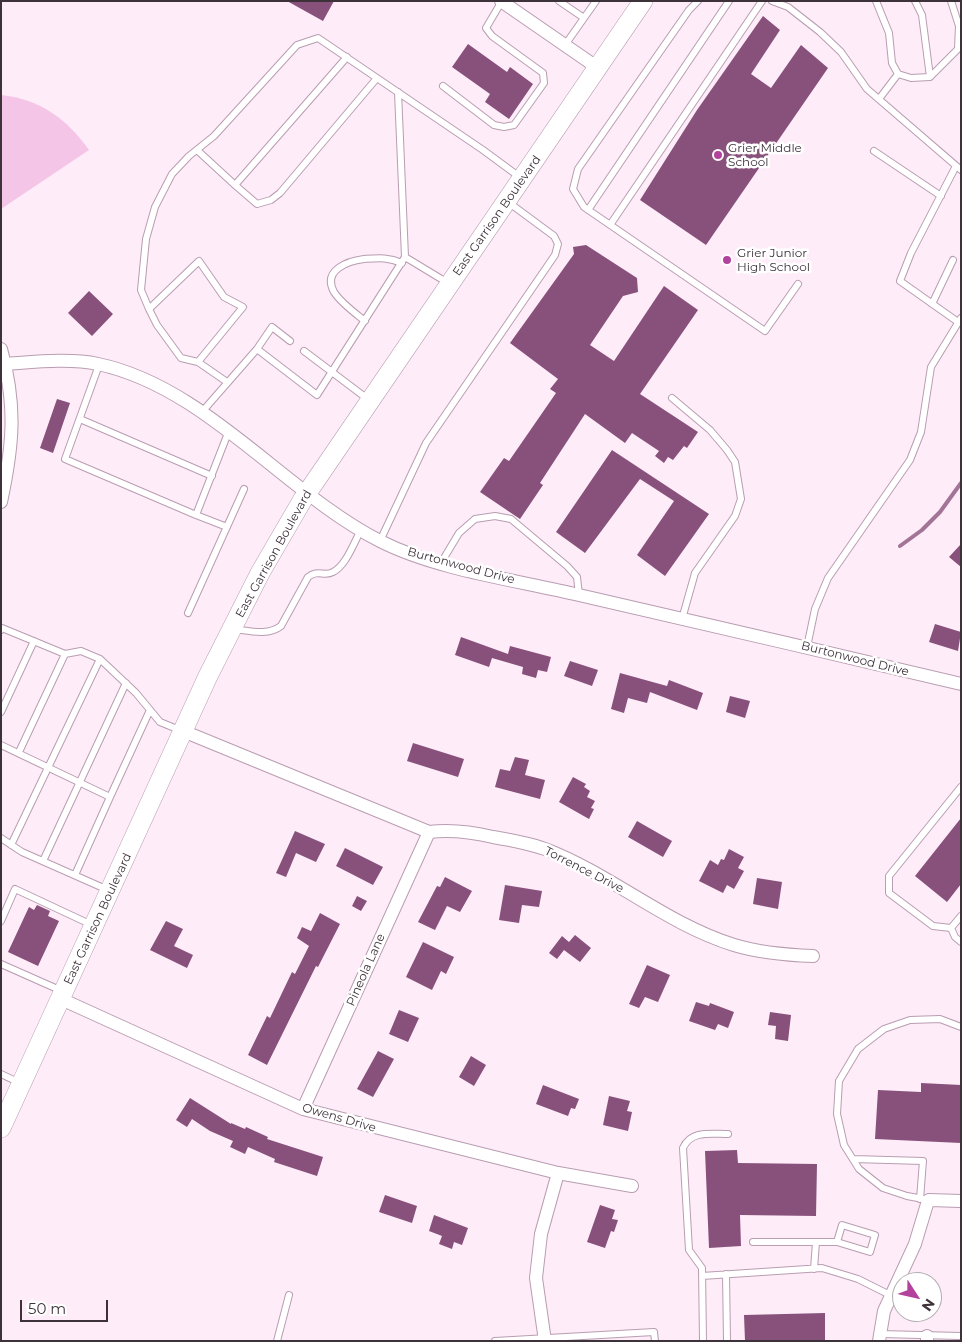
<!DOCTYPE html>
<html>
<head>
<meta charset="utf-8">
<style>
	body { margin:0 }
	#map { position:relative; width:962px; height:1342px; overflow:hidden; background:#feecf9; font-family:Montserrat,sans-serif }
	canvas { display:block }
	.frame { position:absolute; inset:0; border:2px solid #3d323a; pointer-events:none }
	.north { position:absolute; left:892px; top:1272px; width:50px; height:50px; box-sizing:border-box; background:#fff; border:1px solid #b1adb0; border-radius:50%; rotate:125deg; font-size:14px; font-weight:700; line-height:20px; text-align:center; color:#3d323a }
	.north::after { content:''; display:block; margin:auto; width:18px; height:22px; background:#b3429d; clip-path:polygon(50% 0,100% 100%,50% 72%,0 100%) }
	.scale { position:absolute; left:20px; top:1300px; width:88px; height:22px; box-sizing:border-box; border:2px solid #3d323a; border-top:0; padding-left:6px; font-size:15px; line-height:18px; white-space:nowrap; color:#3d323a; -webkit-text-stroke:4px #fff; paint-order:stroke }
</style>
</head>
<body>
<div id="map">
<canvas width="962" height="1342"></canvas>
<div class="frame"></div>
<div class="north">N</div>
<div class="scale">50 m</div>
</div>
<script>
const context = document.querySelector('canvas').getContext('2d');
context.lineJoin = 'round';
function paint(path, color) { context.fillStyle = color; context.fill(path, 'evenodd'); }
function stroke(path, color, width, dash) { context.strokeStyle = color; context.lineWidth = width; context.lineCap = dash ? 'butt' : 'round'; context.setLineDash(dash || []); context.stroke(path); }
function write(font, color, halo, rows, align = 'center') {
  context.font = font + ' Montserrat,sans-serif'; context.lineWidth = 5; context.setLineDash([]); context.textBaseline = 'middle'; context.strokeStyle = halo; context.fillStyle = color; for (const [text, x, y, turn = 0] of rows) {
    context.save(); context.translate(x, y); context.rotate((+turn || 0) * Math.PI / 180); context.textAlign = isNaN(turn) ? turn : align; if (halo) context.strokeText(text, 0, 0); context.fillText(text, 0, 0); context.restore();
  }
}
const green = new Path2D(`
	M 1,95 C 40,99 67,119 89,150 L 1,209 Z`);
const stream = new Path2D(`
	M 900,546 L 922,530 L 940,512 L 961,483`);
const building = new Path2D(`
	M 287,1 L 334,1 L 323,21 Z
	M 763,16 L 780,30 L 751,74 L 771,88 L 801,45 L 828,68 L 706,245 L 640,200 L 697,110 Z
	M 468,44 L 507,72 L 510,67 L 533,84 L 509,119 L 485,102 L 490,94 L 452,67 Z
	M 586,245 L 637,278 L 638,292 L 623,296 L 590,345 L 614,361 L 664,286 L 698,310 L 640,394 L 698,432 L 687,448 L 684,446 L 673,460 L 668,457 L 664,463 L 655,456 L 659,451 L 632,433 L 625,443 L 585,414 L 540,483 L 543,485 L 520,519 L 480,492 L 504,458 L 509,461 L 556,393 L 550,389 L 558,379 L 510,343 L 574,254 L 573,247 Z
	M 89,291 L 113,314 L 92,336 L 68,313 Z
	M 57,399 L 70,403 L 53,453 L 40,448 Z
	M 612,450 L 709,514 L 665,576 L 637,555 L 674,501 L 640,479 L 585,553 L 556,532 Z
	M 961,544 L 961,567 L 949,557 Z
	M 935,624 L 961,632 L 958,651 L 929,642 Z
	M 461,637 L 508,654 L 510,646 L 551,657 L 547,672 L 538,670 L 536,678 L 522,674 L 523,667 L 492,658 L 489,667 L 455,655 Z
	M 570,661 L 598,670 L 592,686 L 564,676 Z
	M 620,673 L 667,686 L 669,680 L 703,693 L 697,710 L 650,692 L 647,703 L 628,698 L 624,713 L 611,709 Z
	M 730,696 L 750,701 L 745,718 L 726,712 Z
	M 413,743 L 464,759 L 458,777 L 407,761 Z
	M 515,757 L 529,760 L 525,775 L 545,780 L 540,799 L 495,787 L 500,769 L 510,771 Z
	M 573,777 L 586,784 L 584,787 L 590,791 L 587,797 L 595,801 L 591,808 L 594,809 L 589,819 L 559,802 Z
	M 961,818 L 961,884 L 947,902 L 915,876 Z
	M 637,821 L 672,841 L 663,857 L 628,837 Z
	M 295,831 L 325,844 L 316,862 L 296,853 L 286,877 L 276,873 Z
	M 345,848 L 383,867 L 373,885 L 336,866 Z
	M 729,849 L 744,857 L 738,868 L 744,871 L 734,889 L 727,885 L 723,893 L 699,881 L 710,860 L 718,865 L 721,859 L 724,860 Z
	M 445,877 L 472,891 L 460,912 L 447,906 L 435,930 L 418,922 L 437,886 L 440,887 Z
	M 757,878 L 782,882 L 778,909 L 753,904 Z
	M 505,885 L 542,891 L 539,907 L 522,905 L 519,923 L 499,920 Z
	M 357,896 L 367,901 L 361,911 L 352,906 Z
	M 37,905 L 50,911 L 48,916 L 59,921 L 38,966 L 8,952 L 29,907 L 34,910 Z
	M 320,913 L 340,924 L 318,967 L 316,966 L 267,1065 L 248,1055 L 267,1016 L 270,1018 L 292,972 L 295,974 L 309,946 L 297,938 L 302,927 L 311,931 Z
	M 166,921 L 183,929 L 174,946 L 193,955 L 187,968 L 150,950 Z
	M 575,935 L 591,948 L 580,962 L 564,950 L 557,959 L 549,953 L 562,936 L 569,942 Z
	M 423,942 L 454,957 L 446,974 L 441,971 L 432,990 L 406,977 Z
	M 647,965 L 670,975 L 658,1002 L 645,997 L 639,1008 L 629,1004 Z
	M 696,1002 L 709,1006 L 710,1003 L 734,1012 L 728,1028 L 718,1024 L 715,1030 L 689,1021 Z
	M 399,1010 L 419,1018 L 408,1042 L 389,1034 Z
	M 770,1012 L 791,1015 L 788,1041 L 775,1039 L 776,1026 L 768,1025 Z
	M 378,1051 L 394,1059 L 373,1097 L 357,1089 Z
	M 471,1056 L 486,1065 L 474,1086 L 459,1077 Z
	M 921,1083 L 961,1085 L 961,1143 L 875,1139 L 878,1090 L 921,1092 Z
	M 543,1085 L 579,1099 L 575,1109 L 571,1108 L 568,1116 L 536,1104 Z
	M 609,1096 L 630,1101 L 627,1111 L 632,1112 L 628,1131 L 603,1125 Z
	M 190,1098 L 231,1124 L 231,1123 L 245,1129 L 246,1127 L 268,1137 L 267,1139 L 323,1157 L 317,1176 L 274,1162 L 275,1159 L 248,1147 L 245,1154 L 230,1147 L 233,1141 L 210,1131 L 192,1119 L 187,1127 L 176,1120 Z
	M 737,1150 L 738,1163 L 817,1164 L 816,1216 L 740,1215 L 741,1246 L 709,1248 L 705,1151 Z
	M 385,1195 L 417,1206 L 412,1223 L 379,1212 Z
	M 600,1205 L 615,1210 L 612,1219 L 618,1220 L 614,1232 L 611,1231 L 605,1248 L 587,1242 Z
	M 434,1215 L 468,1228 L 462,1245 L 454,1242 L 452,1249 L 439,1244 L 442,1236 L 429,1231 Z
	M 825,1313 L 825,1341 L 745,1341 L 744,1315 Z`);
const service = new Path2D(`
	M 559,1 L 584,18 L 596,1
	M 698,1 L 689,10 L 578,169 L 573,189 L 584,207 L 765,331 L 798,284
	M 772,1 L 788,7 L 820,32 L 841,52 L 867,89 L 961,170
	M 876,1 L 889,33 L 892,63 L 898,74 L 911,78 L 930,77 L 958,49 L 959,26 L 951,1
	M 915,1 L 922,15 L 930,77
	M 565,45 L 584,18
	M 347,57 L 235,185 L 257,204 L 271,200 L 280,193 L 377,78
	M 443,86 L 494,125 L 504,127 L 514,125 L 544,83 L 543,73 L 492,36 L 486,28 L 502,1
	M 398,92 L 405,257
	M 879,99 L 898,74
	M 197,150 L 235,185
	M 874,151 L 941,196
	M 956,166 L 911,253 L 900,281 L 958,322
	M 588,210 L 729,1
	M 610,225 L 762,1
	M 932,304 L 953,260
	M 149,309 L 141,290 L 146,239 L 155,207 L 172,174 L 189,156 L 214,136 L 297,45 L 318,38 L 483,150 L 521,178
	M 365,321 C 355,313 341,303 334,292 C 322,270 348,261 364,259 C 379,258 388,257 402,263
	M 257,349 L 272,327 L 290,341
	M 304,351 L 369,400
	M 198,362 L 243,307 L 224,297 L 199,261 L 149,309 L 157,325 L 181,358 L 198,362 L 227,382
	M 99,365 L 65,459 L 196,515 L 228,433
	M 672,398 L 710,430 L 727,450 L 735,462 L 741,499 L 735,516 L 695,573 L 682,619
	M 201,413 L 257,349 L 317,395 L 405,257 L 448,283
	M 80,419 L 212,476
	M 196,515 L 227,527
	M 380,541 L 426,443 L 555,255 L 558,244 L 554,236 L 508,202
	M 441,563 L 459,533 L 475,519 L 495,516 L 511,519 L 567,566 L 577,577 L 579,595
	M 188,613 L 244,489
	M 234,629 C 250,631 268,636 281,626 L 308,577 C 318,569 324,577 333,572 C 346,566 354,542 361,530
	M 1,630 L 2,628 L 65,654 L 81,651 L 100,659 L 136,693 L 160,722 L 182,731
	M 807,647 L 815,609 L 828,578 L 910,460 L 921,432 L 931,367 L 961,318
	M 1,712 L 34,641
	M 1,745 L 110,797 L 150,710
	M 19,752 L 65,654
	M 961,787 L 889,876 L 889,893 L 933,926 L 951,928 L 961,916
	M 1,838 L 22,852 L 108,890
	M 11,845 L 100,659
	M 43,861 L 126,683
	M 75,875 L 110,797
	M 1,921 L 15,889 L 92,925
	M 951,928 L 955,937 L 961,942
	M 1,964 L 62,991
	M 1,1074 L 20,1083
	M 853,1159 L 923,1161 L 920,1199
	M 929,1200 L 907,1196 L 883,1188 L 859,1169 L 844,1145 L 837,1114 L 839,1081 L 858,1049 L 884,1029 L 910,1020 L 940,1019 L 961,1027
	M 753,1242 L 816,1242 L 814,1269
	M 816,1242 L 837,1242 L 870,1252 L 875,1235 L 842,1225 L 837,1242
	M 726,1274 L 727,1341
	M 702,1276 L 822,1268 L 858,1279 L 890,1295
	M 880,1334 L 961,1336
	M 277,1341 L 289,1295
	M 495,1341 L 654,1332 L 655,1341
	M 703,1341 L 702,1268 L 689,1250 L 683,1148 C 691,1130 711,1134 728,1134`);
const minor = new Path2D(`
	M 501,1 L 598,68
	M 1,349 C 17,406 13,446 1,502
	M 5,364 C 35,362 69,358 98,364 C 206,387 284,492 380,541 C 437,570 516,580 579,595 C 706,624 834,654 961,684
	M 183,731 L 429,832 C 451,829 472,832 493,837 C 511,840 528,843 545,849 C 611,874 666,924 734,945 C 760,953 786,955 813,956
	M 61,999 L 303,1109 L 558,1173 L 632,1186
	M 303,1109 L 429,832
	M 545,1341 L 536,1278 L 541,1234 L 558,1173
	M 879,1341 L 884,1311 L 915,1244 L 927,1204 L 929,1200 L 961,1201
	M 927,1341 L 927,1336`);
const secondary = new Path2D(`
	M 1,1128 L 208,676 L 260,573 L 303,499 L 643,1`);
const markers = [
	[718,155,5,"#b3429d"],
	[727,260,5,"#b3429d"]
];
const poiNames = [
	["Grier Middle",728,148],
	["School",728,162],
	["Grier Junior",737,253],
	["High School",737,267]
];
const streetNames = [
	["East Garrison Boulevard",497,216,-55],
	["East Garrison Boulevard",274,554,-61],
	["Burtonwood Drive",461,566,15],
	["Burtonwood Drive",855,659,14],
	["Torrence Drive",584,870,27],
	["East Garrison Boulevard",98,919,-65],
	["Pineola Lane",366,970,-66],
	["Owens Drive",339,1118,16]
];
paint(green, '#f4c5e7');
stroke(stream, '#a27597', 4);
paint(building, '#88517b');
stroke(service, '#b99db1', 8);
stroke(minor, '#b99db1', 14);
stroke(secondary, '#b99db1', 20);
stroke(service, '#fff', 6);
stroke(minor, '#fff', 12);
stroke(secondary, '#fff', 19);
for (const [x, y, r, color] of markers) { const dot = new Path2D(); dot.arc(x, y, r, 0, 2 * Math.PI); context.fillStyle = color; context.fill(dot); stroke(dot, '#fff', 2); }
write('12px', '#3d323a', '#fff', poiNames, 'left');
write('12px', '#3d323a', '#fff', streetNames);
</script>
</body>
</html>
